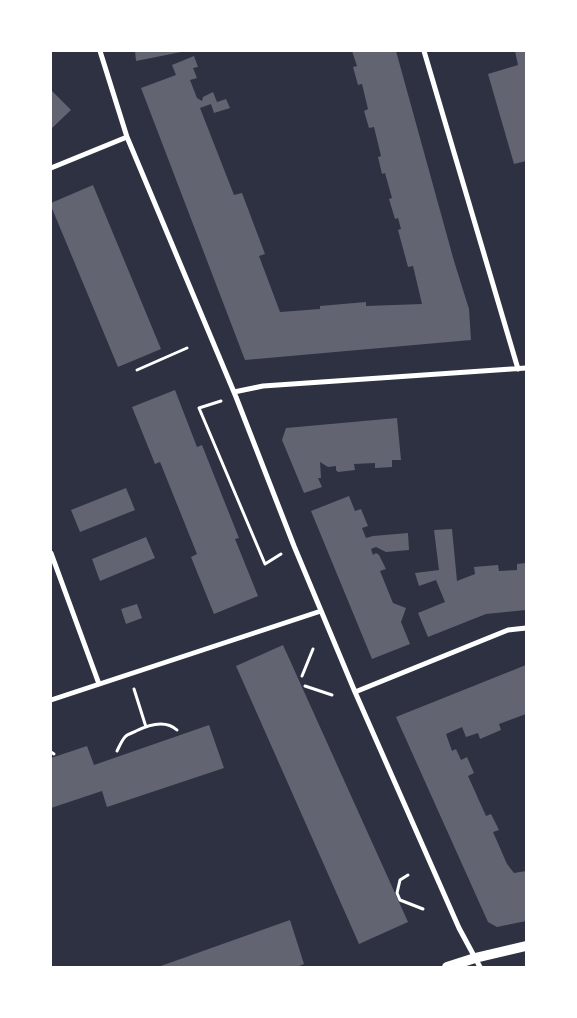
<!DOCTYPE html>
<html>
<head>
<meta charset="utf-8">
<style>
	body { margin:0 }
	#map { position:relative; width:577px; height:1018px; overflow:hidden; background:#2d3142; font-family:"Work Sans",sans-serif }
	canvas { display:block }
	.frame { position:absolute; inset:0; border:52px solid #fff; pointer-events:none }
</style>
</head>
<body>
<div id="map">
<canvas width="577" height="1018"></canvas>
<div class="frame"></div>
</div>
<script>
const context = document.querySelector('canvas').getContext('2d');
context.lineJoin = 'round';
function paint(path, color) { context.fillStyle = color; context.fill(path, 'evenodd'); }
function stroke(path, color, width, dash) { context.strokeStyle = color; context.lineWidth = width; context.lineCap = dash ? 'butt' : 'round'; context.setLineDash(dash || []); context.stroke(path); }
const building = new Path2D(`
	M 135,51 L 181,51 L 181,52 L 136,61 Z
	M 352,51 L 396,51 L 454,261 L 469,309 L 471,340 L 245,360 L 141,88 L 176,75 L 172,65 L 194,56 L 198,67 L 193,68 L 197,78 L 190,80 L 197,98 L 202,101 L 203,97 L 213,92 L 217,102 L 226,99 L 230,108 L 214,113 L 211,104 L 200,108 L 234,195 L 242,193 L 265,254 L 259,256 L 280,312 L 320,309 L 320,306 L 366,302 L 366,306 L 422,304 L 413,266 L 408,267 L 398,230 L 401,229 L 398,218 L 395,219 L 389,199 L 392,198 L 385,173 L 382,174 L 378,157 L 381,156 L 374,127 L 369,128 L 364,111 L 368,109 L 362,84 L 358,85 L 353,67 L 357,66 Z
	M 515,51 L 526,51 L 526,161 L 514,164 L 488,74 L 518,65 Z
	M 51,90 L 71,110 L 51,129 Z
	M 93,185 L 161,349 L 118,367 L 51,206 L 51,203 Z
	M 175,390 L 197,447 L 202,445 L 219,488 L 239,538 L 235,539 L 258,596 L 214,614 L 191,557 L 197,554 L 160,462 L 155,464 L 132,407 Z
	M 397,418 L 401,460 L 392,460 L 392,467 L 375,468 L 375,463 L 354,464 L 355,470 L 338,472 L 336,470 L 336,466 L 328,467 L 320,462 L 321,478 L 318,478 L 322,487 L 304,493 L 282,440 L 286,428 Z
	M 126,488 L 135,510 L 80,532 L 71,510 Z
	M 349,496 L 355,511 L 361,509 L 368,526 L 362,528 L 366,538 L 373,536 L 408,533 L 409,550 L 386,552 L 376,547 L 371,549 L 373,555 L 376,553 L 379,555 L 386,569 L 380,571 L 393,603 L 406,608 L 401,622 L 410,644 L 372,659 L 311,511 Z
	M 452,529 L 457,581 L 475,574 L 474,567 L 498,565 L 499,571 L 517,570 L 517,564 L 526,563 L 526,610 L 486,614 L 428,637 L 418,613 L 445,602 L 436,580 L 419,586 L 415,573 L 439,570 L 434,530 Z
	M 146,537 L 155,558 L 100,581 L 92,559 Z
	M 137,604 L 142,618 L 126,624 L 121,609 Z
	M 283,645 L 408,922 L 359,944 L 236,666 Z
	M 526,665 L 526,714 L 499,724 L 501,730 L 480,739 L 478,733 L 466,737 L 462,727 L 446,734 L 452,751 L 456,749 L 461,760 L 467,757 L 474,773 L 468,776 L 486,816 L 491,814 L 499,830 L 493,832 L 507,864 L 514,873 L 526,871 L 526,921 L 497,927 L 488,922 L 396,717 Z
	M 209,725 L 224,768 L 107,807 L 102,791 L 51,808 L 51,758 L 87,746 L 94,765 Z
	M 290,920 L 304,964 L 297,967 L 158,967 Z`);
const path = new Path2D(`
	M 137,370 L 187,348
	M 221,401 L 199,408 L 265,564 L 281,554
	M 302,676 L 313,649
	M 305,686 L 332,695
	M 134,689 L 146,727
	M 117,751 C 119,747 122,740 125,737 C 127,734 133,733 136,731 C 148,725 165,719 177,730
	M 51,752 L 54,754
	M 408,875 L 400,880 L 397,893 L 400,900 L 423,909`);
const minor = new Path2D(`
	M 100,51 L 127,137 L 236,397 L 294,546 L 355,692 L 459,928 L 480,967
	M 424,51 L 518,369
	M 51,168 L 127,137
	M 234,392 L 263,386 L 526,368
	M 51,553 L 99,684
	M 355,692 L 508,630 L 526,628
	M 51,700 L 321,611`);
const secondary = new Path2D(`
	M 447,967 L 475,958 L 526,946`);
paint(building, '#626471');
stroke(path, '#fff', 3);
stroke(minor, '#fff', 5);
stroke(secondary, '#fff', 10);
</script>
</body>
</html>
